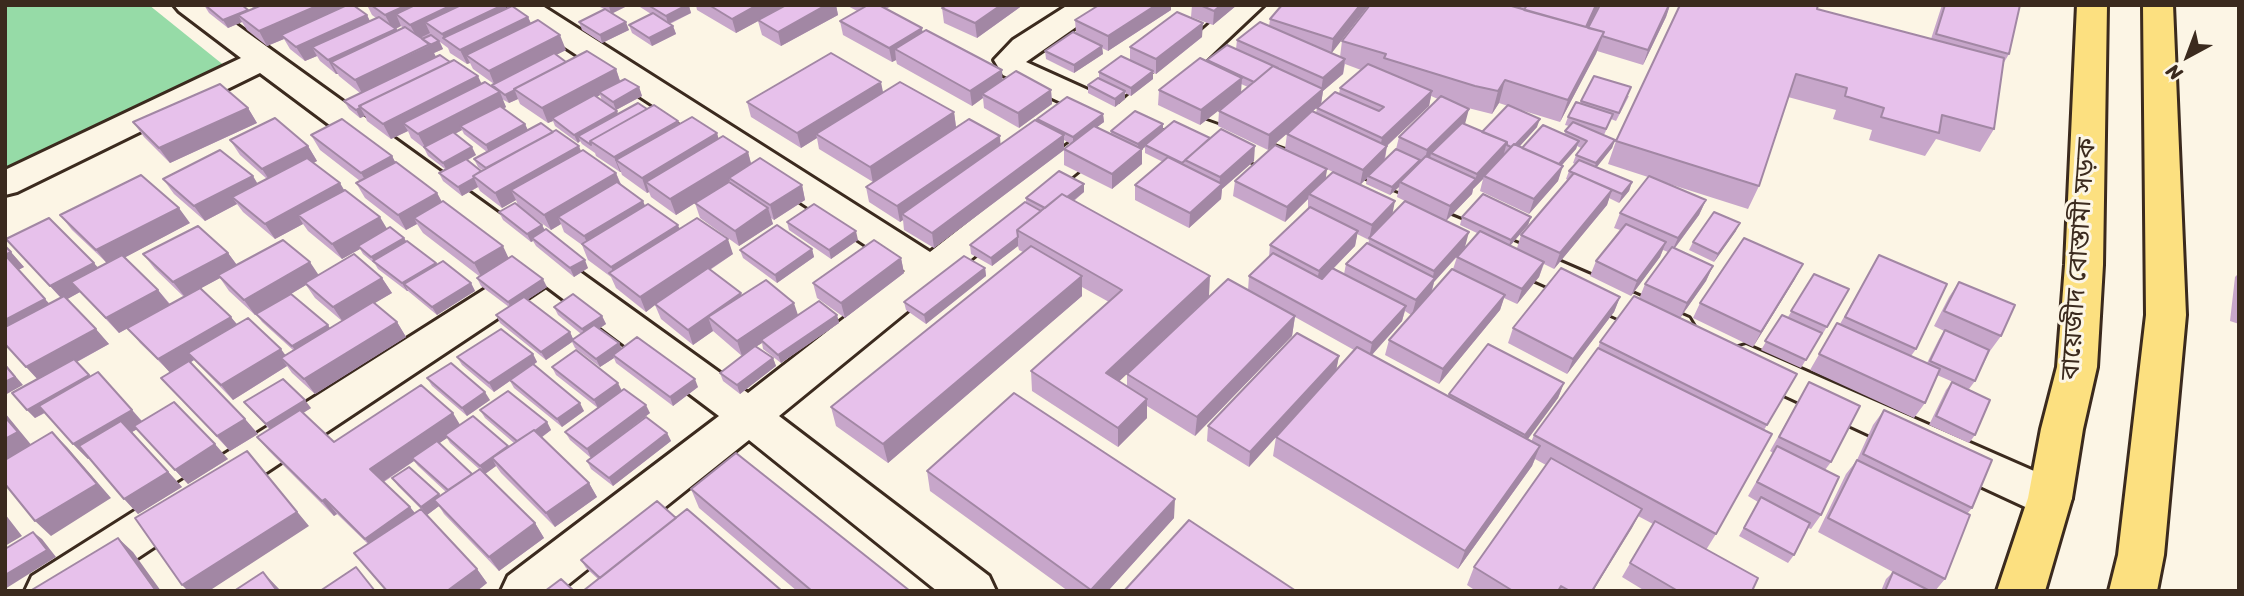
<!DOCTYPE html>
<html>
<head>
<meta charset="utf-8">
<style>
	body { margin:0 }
	#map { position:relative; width:2244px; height:596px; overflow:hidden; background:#fcf5e5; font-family:Sriracha,sans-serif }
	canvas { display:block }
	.frame { position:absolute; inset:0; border:7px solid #3b2a1e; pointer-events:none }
	.north { position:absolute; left:2153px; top:21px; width:70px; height:70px; -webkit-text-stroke:5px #fcf5e5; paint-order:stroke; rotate:221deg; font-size:19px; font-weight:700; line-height:28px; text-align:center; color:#3b2a1e }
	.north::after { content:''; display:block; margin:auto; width:24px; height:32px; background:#3b2a1e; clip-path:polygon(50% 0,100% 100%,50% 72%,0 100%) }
</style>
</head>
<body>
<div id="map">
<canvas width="2244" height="596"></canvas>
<div class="frame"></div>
<div class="north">N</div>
</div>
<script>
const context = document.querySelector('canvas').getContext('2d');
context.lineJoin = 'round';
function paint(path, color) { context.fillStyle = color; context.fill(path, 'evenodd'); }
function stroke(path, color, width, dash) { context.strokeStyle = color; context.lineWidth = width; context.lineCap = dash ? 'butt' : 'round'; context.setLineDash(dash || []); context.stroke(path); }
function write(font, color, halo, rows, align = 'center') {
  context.font = font + ' Sriracha,"Noto Sans Bengali",sans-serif'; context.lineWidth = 6; context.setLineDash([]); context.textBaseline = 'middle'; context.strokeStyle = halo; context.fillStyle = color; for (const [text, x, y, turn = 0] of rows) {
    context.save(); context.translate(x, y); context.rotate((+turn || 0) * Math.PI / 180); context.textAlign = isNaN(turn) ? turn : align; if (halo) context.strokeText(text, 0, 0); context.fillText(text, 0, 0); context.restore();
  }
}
const green = new Path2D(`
	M 5,5 L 149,5 L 226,67 L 5,173 Z`);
const minor = new Path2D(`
	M 174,5 L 209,5 L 748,393 L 905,271 L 510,11 L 505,5 L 541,5 L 930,252 L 1099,120 L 1003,75 L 994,60 L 1013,40 L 1068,5 L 1104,5 L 1099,11 L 1026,62 L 1119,104 L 1231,5 L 1264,5 L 1159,104 C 1340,167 1513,240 1689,318 L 1695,328 L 1689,338 L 1675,343 L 1661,338 C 1490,259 1318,184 1141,120 L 779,416 L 989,576 L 996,591 L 937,591 L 749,440 L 560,591 L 501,591 L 508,576 L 719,416 L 546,286 L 88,591 L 25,591 L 32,576 L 520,267 L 260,73 L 17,192 L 5,195 L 5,170 L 241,58 L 179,11 Z
	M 1746,345 L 2066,485 L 2072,498 L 2066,511 L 2050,517 L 2034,511 L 1732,371 L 1726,360 L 1732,349 Z`);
const major = new Path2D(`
	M 2077,5 L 2107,5 L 2103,265 L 2097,367 L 2083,429 L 2072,498 L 2045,591 L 1997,591 L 2028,498 L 2041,429 L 2057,367 L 2065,265 Z
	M 2143,5 L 2173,5 L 2186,315 L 2164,555 L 2157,591 L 2109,591 L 2118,555 L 2146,315 Z`);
const wall = new Path2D(`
	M 204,5 L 248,10 L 248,11 L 254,9 L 250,5 L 353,5 L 367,15 L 370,21 L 376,18 L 372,15 L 367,5 L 505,5 L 506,8 L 528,17 L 531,23 L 566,50 L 556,55 L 566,62 L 616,69 L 620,81 L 639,87 L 642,96 L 616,110 L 602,101 L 600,95 L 597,97 L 618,114 L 647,109 L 678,121 L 679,124 L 717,133 L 718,138 L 748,152 L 751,164 L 802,185 L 805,200 L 774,220 L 771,218 L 773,224 L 739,246 L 700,218 L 695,203 L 730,183 L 730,181 L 676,215 L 651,197 L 649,192 L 647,193 L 622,175 L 621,172 L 620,172 L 596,156 L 595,153 L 582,144 L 580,141 L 578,143 L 555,126 L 553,121 L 548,123 L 520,104 L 518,99 L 509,103 L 502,99 L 506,107 L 504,109 L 525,124 L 528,130 L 581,151 L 616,173 L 621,184 L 643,201 L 645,206 L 680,228 L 733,254 L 710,270 L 742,296 L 798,316 L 837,315 L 839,323 L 781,363 L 763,349 L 762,343 L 756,346 L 773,358 L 776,366 L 740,394 L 723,381 L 720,373 L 742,356 L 713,331 L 693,345 L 661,319 L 655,305 L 646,312 L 616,288 L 611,277 L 588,260 L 582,245 L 564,232 L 561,224 L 551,230 L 518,206 L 516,200 L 502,208 L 480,191 L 478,187 L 462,196 L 443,181 L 439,173 L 445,169 L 428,156 L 424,148 L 411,138 L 408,131 L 391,139 L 367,121 L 365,116 L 360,118 L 349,109 L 344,101 L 360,93 L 339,76 L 338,74 L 336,74 L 320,61 L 317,56 L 305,61 L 290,49 L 284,39 L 267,46 L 247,30 L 242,22 L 228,28 L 209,13 ZM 401,26 L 403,28 L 397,31 L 396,29 ZM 440,42 L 448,48 L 450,53 L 467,64 L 470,63 L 473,69 L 494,84 L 492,85 L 492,87 L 481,83 L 436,57 L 434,53 L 443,49 ZM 462,130 L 464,134 L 487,152 L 474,159 L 478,167 L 482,170 L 481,171 L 468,160 L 476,155 L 455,134 Z
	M 629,5 L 613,13 L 629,30 L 602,43 L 582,30 L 579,22 L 604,9 L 598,6 Z
	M 640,5 L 690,5 L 689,6 L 691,13 L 670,24 L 673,26 L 676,34 L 652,46 L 632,33 L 629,25 L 651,14 L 640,7 Z
	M 696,5 L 836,5 L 838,15 L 781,46 L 762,35 L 758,21 L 736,33 L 697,10 Z
	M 846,5 L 893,5 L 886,9 L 923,32 L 1003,80 L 1051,90 L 1052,104 L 1019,128 L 984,108 L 983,98 L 972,106 L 897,64 L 896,60 L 892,62 L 843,35 L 840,21 L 857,11 Z
	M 941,5 L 1023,5 L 977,38 L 944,23 L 942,8 L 945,7 Z
	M 1099,5 L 1171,5 L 1171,10 L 1108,51 L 1102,48 L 1103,54 L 1074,73 L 1046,59 L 1045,51 L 1076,33 L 1075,20 Z
	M 1192,5 L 1237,5 L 1213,25 L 1191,17 Z
	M 1282,5 L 1369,5 L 1331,53 L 1340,57 L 1342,41 L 1370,5 L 1526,5 L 1524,10 L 1527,5 L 1599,5 L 1590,24 L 1670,5 L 1666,17 L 1643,65 L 1597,51 L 1560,122 L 1511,107 L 1537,127 L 1519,147 L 1522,148 L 1564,134 L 1569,126 L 1565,125 L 1568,117 L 1580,104 L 1581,101 L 1629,96 L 1616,121 L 1611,119 L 1604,135 L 1615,140 L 1612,148 L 1596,167 L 1632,182 L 1629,191 L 1619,203 L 1609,198 L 1607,205 L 1554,269 L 1544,264 L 1539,277 L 1517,304 L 1504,298 L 1500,310 L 1439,384 L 1385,355 L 1389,340 L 1411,315 L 1405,311 L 1402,321 L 1372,355 L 1448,396 L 1449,394 L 1564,383 L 1558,398 L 1527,439 L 1531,442 L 1534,435 L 1598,348 L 1600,342 L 1639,299 L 1645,284 L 1668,252 L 1663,250 L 1660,257 L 1631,296 L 1590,276 L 1596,261 L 1620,230 L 1614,228 L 1620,213 L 1648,177 L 1608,164 L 1616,141 L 1817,9 L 1931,39 L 1942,5 L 2020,5 L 2009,54 L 2003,64 L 1994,129 L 1980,152 L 1936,139 L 1925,156 L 1869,140 L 1872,130 L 1833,119 L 1836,110 L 1788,97 L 1759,186 L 1748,209 L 1663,182 L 1706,200 L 1699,215 L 1675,248 L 1713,266 L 1706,281 L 1680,318 L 1797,374 L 1764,430 L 1716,534 L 1706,550 L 1752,591 L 1645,591 L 1622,577 L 1653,524 L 1638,516 L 1593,591 L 1476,591 L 1467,585 L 1474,567 L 1546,465 L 1535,459 L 1532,466 L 1458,569 L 1273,456 L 1276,437 L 1249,467 L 1207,441 L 1208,426 L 1339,356 L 1336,370 L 1354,350 L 1295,317 L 1292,336 L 1195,436 L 1147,406 L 1147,418 L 1118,447 L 1032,391 L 1031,371 L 1109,302 L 1082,287 L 1082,296 L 888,463 L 836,426 L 831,407 L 1023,252 L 1019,250 L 1018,246 L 992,266 L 971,254 L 970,245 L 1026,203 L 1026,198 L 1084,192 L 1074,201 L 1209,296 L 1119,381 L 1127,386 L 1127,374 L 1248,290 L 1249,276 L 1269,257 L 1270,245 L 1308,209 L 1308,199 L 1285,222 L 1233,196 L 1235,181 L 1327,169 L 1325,179 L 1333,172 L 1285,149 L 1287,134 L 1302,121 L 1268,150 L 1218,126 L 1219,111 L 1248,87 L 1241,84 L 1241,93 L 1200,125 L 1158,105 L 1159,90 L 1207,61 L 1207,60 L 1236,49 L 1237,40 L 1269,26 L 1270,19 ZM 1345,64 L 1361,70 L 1340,88 L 1339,94 L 1317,108 L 1316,113 L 1313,111 L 1321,104 L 1323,91 L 1343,74 ZM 1431,96 L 1438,99 L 1399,137 L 1396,149 L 1385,160 L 1387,146 L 1429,106 ZM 1499,103 L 1508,106 L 1482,132 L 1465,124 L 1464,107 L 1492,114 ZM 1577,146 L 1581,148 L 1576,155 L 1573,163 L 1575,164 L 1569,171 L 1566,179 L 1568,180 L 1521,235 L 1517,248 L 1510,246 L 1528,225 L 1531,217 L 1462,217 L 1460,225 L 1477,233 L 1465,247 L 1446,221 L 1472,194 L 1473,189 L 1483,179 L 1480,191 L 1529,214 L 1558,181 L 1562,165 L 1576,149 ZM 1367,178 L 1366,184 L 1390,195 L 1399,187 L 1397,197 L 1405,201 L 1392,215 L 1360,185 ZM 1357,234 L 1369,240 L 1368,244 L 1346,264 L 1344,274 L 1334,268 L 1355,246 ZM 1464,249 L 1457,257 L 1453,269 L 1432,291 L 1434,282 Z
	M 1202,37 L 1156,74 L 1153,73 L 1153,79 L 1131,96 L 1125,93 L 1125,99 L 1115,107 L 1088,93 L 1088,85 L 1099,78 L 1099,72 L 1130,60 L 1130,47 Z
	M 883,92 L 954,112 L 956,127 L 1001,144 L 1038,121 L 1037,119 L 1103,114 L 1104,122 L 1097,127 L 1111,134 L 1111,131 L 1163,124 L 1163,130 L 1254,161 L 1222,189 L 1221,199 L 1189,228 L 1135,200 L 1135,185 L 1163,162 L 1145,153 L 1145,147 L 1142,149 L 1142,164 L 1112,189 L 1064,165 L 1064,150 L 934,248 L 904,230 L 903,220 L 900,222 L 869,202 L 866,187 L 873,182 L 819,149 L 817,138 L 801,148 L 751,117 L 747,102 ZM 1064,140 L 1071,144 L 1064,149 Z
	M 248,108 L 257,123 L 170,163 L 144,137 L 133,122 Z
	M 311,135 L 392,156 L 395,162 L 437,193 L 442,202 L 509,258 L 547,287 L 527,300 L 570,332 L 573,339 L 581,334 L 558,315 L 554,307 L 602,316 L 606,324 L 599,328 L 619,343 L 621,349 L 698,387 L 673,406 L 616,363 L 614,358 L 600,367 L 575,348 L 572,342 L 546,360 L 500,323 L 496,315 L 509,307 L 481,286 L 477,278 L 479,276 L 423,233 L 417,224 L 406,230 L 365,198 L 356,183 L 360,181 L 320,150 Z
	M 230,140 L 308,146 L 317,161 L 313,163 L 387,229 L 404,238 L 406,241 L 436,265 L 471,283 L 475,291 L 437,315 L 408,291 L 407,291 L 378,269 L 375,264 L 363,254 L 360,249 L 342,259 L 308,231 L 303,224 L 275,239 L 243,212 L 237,204 L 205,221 L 174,194 L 163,179 L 258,184 L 267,179 L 240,155 Z
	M 499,212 L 542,225 L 545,230 L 588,268 L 574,277 L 536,246 L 533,241 L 531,242 L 503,220 Z
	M 60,215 L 190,223 L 125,257 L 158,290 L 170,304 L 184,297 L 155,269 L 143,254 L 228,253 L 237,265 L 318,275 L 382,278 L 392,293 L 374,303 L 397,322 L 406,337 L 315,394 L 292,373 L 287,366 L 233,400 L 194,360 L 190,363 L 245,419 L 258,434 L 230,451 L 161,378 L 170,372 L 140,343 L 128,328 L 119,333 L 80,292 L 67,299 L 109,344 L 77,362 L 91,376 L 98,372 L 142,421 L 228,459 L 188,484 L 137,429 L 132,432 L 182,487 L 138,514 L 89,458 L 88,459 L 73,444 L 45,413 L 35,418 L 27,410 L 37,379 L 5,246 L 24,267 L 18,270 L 49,304 L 61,298 L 6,239 L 98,268 L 107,263 L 72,230 ZM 220,278 L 229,291 L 255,315 L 275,303 L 256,314 L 262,322 L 293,350 L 285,355 L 237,324 L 201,288 ZM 306,285 L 315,298 L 342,321 L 330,328 L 291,294 Z
	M 787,222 L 858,240 L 831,259 L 789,230 Z
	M 1736,231 L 1714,262 L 1689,250 L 1693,242 Z
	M 812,249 L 814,257 L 777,283 L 743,258 L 740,250 Z
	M 1879,255 L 1916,349 L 1911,356 L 1927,363 L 1939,339 L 1944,331 L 1934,326 L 1949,297 L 1959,282 L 2001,336 L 1990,351 L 1975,381 L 1969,389 L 1937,375 L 1925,403 L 1914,418 L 1810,370 L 1837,323 L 1840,324 Z
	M 901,258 L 904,273 L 845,318 L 817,298 L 813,283 Z
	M 985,268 L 986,276 L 926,324 L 906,310 L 904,302 Z
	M 2239,273 L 2239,324 L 2230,321 L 2235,277 Z
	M 1814,274 L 1849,289 L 1822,335 L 1820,335 L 1801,368 L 1761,350 L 1782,315 L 1788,317 Z
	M 1795,279 L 1753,347 L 1693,318 L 1700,303 Z
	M 1620,297 L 1614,312 L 1567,374 L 1508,343 L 1513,328 Z
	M 533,354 L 537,362 L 533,365 L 584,411 L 562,427 L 514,388 L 510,381 L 494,392 L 462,365 L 457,357 Z
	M 552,367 L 621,391 L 650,413 L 591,458 L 570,440 L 565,432 L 598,408 L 556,375 Z
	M 427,378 L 490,400 L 467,416 L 432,386 Z
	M 1809,382 L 1831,462 L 1825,470 L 1821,515 L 1811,529 L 1808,528 L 1794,555 L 1788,563 L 1739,536 L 1758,502 L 1748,496 L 1773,453 L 1770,451 Z
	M 1952,382 L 1975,435 L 1969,443 L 1929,425 L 1946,390 Z
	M 244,402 L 311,408 L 303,413 L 334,442 L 460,425 L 508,447 L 514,443 L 485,418 L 480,410 L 547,422 L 551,430 L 541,438 L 589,483 L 597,497 L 555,527 L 501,473 L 496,466 L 485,474 L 535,523 L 544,538 L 499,571 L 444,514 L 439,506 L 427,515 L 398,486 L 392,478 L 439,494 L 440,496 L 446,492 L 418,466 L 414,461 L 384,482 L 410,507 L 415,513 L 477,569 L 487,583 L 477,591 L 386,591 L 354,553 L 368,544 L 337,514 L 334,516 L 269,451 L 257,437 L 269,429 ZM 447,438 L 450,443 L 479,469 L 472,474 L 439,443 Z
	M 1884,410 L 1972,508 L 1967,514 L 1945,579 L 1935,591 L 1881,591 L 1886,579 L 1893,572 L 1818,532 L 1846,474 L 1857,460 L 1873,425 Z
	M 667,433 L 671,441 L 613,486 L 591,469 L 587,461 Z
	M 927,471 L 1174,518 L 1108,591 L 1068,591 L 930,491 Z
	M 691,489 L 910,591 L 797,591 L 699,508 Z
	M 676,518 L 598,579 L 586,568 L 581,560 Z`);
const shadedWall = new Path2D(`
	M 319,5 L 353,5 L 281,35 L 284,39 L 267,46 L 259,31 Z
	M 407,5 L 446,5 L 396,14 L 401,26 L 393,30 L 385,15 Z
	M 452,5 L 490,5 L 425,22 L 430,33 L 418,39 L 410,25 Z
	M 503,5 L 505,5 L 511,19 L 444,39 L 442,34 Z
	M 610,5 L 629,5 L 611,14 L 609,6 Z
	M 687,5 L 690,5 L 689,6 L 691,13 L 668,24 L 666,16 Z
	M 757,5 L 788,5 L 736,33 L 732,19 Z
	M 826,5 L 836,5 L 838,15 L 781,46 L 778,32 Z
	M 1001,5 L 1023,5 L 977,38 L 975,23 Z
	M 1156,5 L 1171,5 L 1171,10 L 1108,51 L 1108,36 Z
	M 1221,5 L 1237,5 L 1213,25 L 1214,11 Z
	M 1360,5 L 1369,5 L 1331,54 L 1333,39 Z
	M 1596,5 L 1599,5 L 1586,32 L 1585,29 Z
	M 1670,5 L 1666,17 L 1643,65 L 1648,50 Z
	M 248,10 L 253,18 L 238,15 L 242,22 L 228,28 L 223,20 Z
	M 367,15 L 374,30 L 312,47 L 317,56 L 305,61 L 296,47 Z
	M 528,17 L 534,31 L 466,55 L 470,63 L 467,64 L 460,50 Z
	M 626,22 L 629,30 L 602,43 L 600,35 Z
	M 1203,23 L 1202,37 L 1156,74 L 1156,59 Z
	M 673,26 L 676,34 L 652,46 L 649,38 Z
	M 922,28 L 924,43 L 895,49 L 896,60 L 892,62 L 889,48 Z
	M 396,29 L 403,43 L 331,62 L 338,74 L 336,74 L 328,60 Z
	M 1604,32 L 1596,54 L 1560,122 L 1568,100 Z
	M 560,35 L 566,50 L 495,86 L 489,71 Z
	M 439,41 L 443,49 L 434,53 L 437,59 L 363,95 L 355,80 Z
	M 1102,46 L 1103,54 L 1074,73 L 1074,65 Z
	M 1345,59 L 1343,74 L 1323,91 L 1321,104 L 1268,150 L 1269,135 L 1321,91 L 1323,78 Z
	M 616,69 L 621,84 L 599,92 L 600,95 L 554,120 L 552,118 L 553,121 L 548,123 L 542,108 Z
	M 1002,70 L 1003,85 L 982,94 L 983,98 L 972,106 L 970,91 Z
	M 1153,71 L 1153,79 L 1131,96 L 1131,88 Z
	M 478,76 L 485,91 L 403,123 L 408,131 L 391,139 L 383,124 Z
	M 1242,78 L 1241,93 L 1200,125 L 1201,110 Z
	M 1505,80 L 1499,103 L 1492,114 L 1498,91 Z
	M 881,82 L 884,97 L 816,134 L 817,138 L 801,148 L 797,133 Z
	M 639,87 L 642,96 L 616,110 L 613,102 Z
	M 1051,90 L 1052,104 L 1019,128 L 1018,113 Z
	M 515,91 L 518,99 L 509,103 L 505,95 Z
	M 1125,91 L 1125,99 L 1115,107 L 1115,99 Z
	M 1432,91 L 1429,106 L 1379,153 L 1382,138 Z
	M 500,92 L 506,107 L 464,129 L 460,126 L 462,130 L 426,149 L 418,134 Z
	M 360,107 L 365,116 L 360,118 L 356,110 Z
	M 248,108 L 257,123 L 170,163 L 159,148 Z
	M 1469,109 L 1465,124 L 1431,153 L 1430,159 L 1424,165 L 1427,150 Z
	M 617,111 L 620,119 L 578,136 L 580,141 L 578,143 L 574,135 Z
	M 954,112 L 956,127 L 873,183 L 870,167 Z
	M 1103,114 L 1104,122 L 1073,145 L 1073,137 Z
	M 1540,119 L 1537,127 L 1511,156 L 1513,148 Z
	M 678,121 L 683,136 L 616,160 L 621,172 L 620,172 L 614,157 Z
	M 525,124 L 529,133 L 489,153 L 486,145 Z
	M 1163,124 L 1163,132 L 1145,145 L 1145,147 L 1138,153 L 1138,144 Z
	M 717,133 L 721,148 L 646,182 L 649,192 L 647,193 L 642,178 Z
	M 1064,135 L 1064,150 L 934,248 L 932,233 Z
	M 1000,136 L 1001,151 L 902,214 L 903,220 L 900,222 L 897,206 Z
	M 1615,140 L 1612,148 L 1593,172 L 1596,163 Z
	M 1579,141 L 1576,149 L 1555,173 L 1558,165 Z
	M 1507,142 L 1503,157 L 1484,176 L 1483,179 L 1473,189 L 1472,194 L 1446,221 L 1450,206 L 1475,180 L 1477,174 Z
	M 308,146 L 317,161 L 272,184 L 262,169 Z
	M 579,146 L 585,161 L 511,190 L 516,200 L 502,208 L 495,193 Z
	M 1255,146 L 1254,161 L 1222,189 L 1221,199 L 1189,228 L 1190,213 L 1219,187 L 1220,177 Z
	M 1387,146 L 1384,161 L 1368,176 L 1367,178 L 1360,185 L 1363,170 Z
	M 472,147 L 476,155 L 447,171 L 443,163 Z
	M 1142,149 L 1142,164 L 1112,189 L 1112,174 Z
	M 748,152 L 752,167 L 729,178 L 730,181 L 676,215 L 670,199 Z
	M 392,156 L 400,171 L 370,188 L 361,173 Z
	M 1420,160 L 1418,168 L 1400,182 L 1399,187 L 1390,195 L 1392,187 Z
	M 1563,166 L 1558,181 L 1529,214 L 1534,199 Z
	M 1327,169 L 1325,184 L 1309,194 L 1308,199 L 1285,222 L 1287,207 Z
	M 616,173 L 622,188 L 558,217 L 561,224 L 551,230 L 544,215 Z
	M 253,176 L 262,191 L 232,197 L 237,204 L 205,221 L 194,206 Z
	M 474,178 L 478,187 L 462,196 L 458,187 Z
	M 1632,182 L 1629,191 L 1619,203 L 1622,194 Z
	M 340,183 L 349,198 L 298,215 L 303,224 L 275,239 L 265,224 Z
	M 1084,184 L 1084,192 L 1050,219 L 1050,211 Z
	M 802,185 L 805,200 L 774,220 L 770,205 Z
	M 1612,190 L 1607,205 L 1554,269 L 1560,253 Z
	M 437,193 L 445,208 L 414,218 L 417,224 L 406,230 L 398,215 Z
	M 1706,200 L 1699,215 L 1671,253 L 1678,238 Z
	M 643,201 L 649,216 L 591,251 L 584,236 Z
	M 1395,201 L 1392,216 L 1369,238 L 1369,240 L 1372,225 Z
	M 179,208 L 190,223 L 109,266 L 96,250 Z
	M 768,208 L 773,224 L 739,246 L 735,231 Z
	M 380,217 L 389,232 L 358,246 L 360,249 L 342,259 L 332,244 Z
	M 1531,217 L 1528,225 L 1508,248 L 1511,240 Z
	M 1740,223 L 1736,231 L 1714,262 L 1718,254 Z
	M 542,225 L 546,233 L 532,238 L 533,241 L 531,242 L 527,234 Z
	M 678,225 L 684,240 L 616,278 L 611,267 Z
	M 856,231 L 858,240 L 831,259 L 829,250 Z
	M 1358,231 L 1355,246 L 1316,286 L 1319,271 Z
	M 1469,232 L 1465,247 L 1434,282 L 1431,293 L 1412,315 L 1416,300 L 1432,282 L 1434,271 Z
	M 1018,237 L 1018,246 L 992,266 L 991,258 Z
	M 404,238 L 409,246 L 374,261 L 371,257 Z
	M 728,239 L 733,254 L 656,305 L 655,304 L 655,305 L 646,312 L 640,297 Z
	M 1666,242 L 1660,257 L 1631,296 L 1637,281 Z
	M 503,246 L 510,261 L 482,278 L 474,263 Z
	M 812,249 L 814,257 L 777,283 L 775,275 Z
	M 11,252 L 24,267 L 5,277 L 5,255 Z
	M 228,253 L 239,268 L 218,275 L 220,278 L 185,297 L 173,282 Z
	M 901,258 L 904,273 L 845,318 L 841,303 Z
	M 585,260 L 588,268 L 574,277 L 570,268 Z
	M 310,262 L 320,277 L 305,283 L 306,285 L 255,315 L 244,300 Z
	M 1544,262 L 1539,277 L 1517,304 L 1522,289 Z
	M 94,263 L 107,278 L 71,282 L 80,292 L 64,301 L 50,286 Z
	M 436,263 L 440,271 L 404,284 L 408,291 L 407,291 L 402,283 Z
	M 1803,264 L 1795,279 L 1753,347 L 1761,332 Z
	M 1713,266 L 1706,281 L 1680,318 L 1687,303 Z
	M 985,268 L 986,276 L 926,324 L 924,315 Z
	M 1082,276 L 1082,296 L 888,463 L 883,444 Z
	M 1210,276 L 1209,296 L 1107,393 L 1106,373 Z
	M 382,278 L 392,293 L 343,322 L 333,307 Z
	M 543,279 L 547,287 L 512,310 L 508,302 Z
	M 471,283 L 475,291 L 437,315 L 432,307 Z
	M 158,290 L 170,305 L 119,333 L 106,318 Z
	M 741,293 L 746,308 L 708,317 L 713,331 L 693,345 L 688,330 Z
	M 1505,295 L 1500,310 L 1439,384 L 1443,369 Z
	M 1620,297 L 1614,312 L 1567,374 L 1573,359 Z
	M 45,299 L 59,314 L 5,342 L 5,320 Z
	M 794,303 L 799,318 L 761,340 L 762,343 L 742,356 L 737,341 Z
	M 1406,306 L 1402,321 L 1369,358 L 1372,343 Z
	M 837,315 L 839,323 L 781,363 L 778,355 Z
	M 602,316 L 606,324 L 586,338 L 582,329 Z
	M 1295,316 L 1292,336 L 1195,436 L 1197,417 Z
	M 231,317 L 243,332 L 188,353 L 194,360 L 171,374 L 158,359 Z
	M 397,322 L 406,337 L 315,394 L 304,379 Z
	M 328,325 L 333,333 L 298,354 L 292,346 Z
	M 96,329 L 109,344 L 40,382 L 26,367 Z
	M 570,332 L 574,341 L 572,340 L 572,342 L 546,360 L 541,352 Z
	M 619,343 L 623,351 L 613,355 L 614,358 L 600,367 L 596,359 Z
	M 281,349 L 292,364 L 281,358 L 287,366 L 233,400 L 221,385 Z
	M 533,354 L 537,362 L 494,392 L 489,383 Z
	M 1339,356 L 1336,371 L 1249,467 L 1250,452 Z
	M 773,358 L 776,366 L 740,394 L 737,385 Z
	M 5,364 L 23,385 L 5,395 Z
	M 89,375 L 97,383 L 35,418 L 27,410 Z
	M 695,379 L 698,387 L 673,406 L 670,397 Z
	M 618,383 L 622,391 L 598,408 L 594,400 Z
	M 1564,383 L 1558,398 L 1520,450 L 1525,435 Z
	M 485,392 L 490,400 L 467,416 L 462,408 Z
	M 1147,399 L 1147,418 L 1118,447 L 1118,428 Z
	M 305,400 L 311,408 L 273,432 L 266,424 Z
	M 580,403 L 584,411 L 562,427 L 557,419 Z
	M 646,405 L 650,413 L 591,458 L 587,449 Z
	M 132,410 L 145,425 L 132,432 L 182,487 L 138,514 L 124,499 L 132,433 L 88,459 L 73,444 Z
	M 5,413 L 33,447 L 5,463 Z
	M 453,413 L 462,428 L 445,435 L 447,438 L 415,460 L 412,458 L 414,461 L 381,483 L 370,469 Z
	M 245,419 L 258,434 L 230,451 L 217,436 Z
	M 547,422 L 551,430 L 523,451 L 519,443 Z
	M 52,432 L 67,447 L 111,498 L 51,536 L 35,521 Z
	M 667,433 L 671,441 L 613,486 L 609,478 Z
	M 215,444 L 228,459 L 188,484 L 175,470 Z
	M 1540,446 L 1532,466 L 1458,569 L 1465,551 Z
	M 247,451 L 309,526 L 209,591 L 188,591 L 182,585 Z
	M 492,458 L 496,466 L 485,474 L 480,466 Z
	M 589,483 L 597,497 L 555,527 L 546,513 Z
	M 439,494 L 445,502 L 434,500 L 439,506 L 427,515 L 421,507 Z
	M 325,499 L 337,514 L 334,516 L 322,501 Z
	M 1175,499 L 1174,518 L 1108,591 L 1091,591 Z
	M 410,507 L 421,521 L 376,553 L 365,539 Z
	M 1642,509 L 1632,528 L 1593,591 L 1592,591 Z
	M 5,514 L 22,536 L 5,546 Z
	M 535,523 L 544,538 L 499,571 L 489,557 Z
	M 33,532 L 42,539 L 56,557 L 5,589 L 5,575 Z
	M 118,538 L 133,552 L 161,591 L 156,591 Z
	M 477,569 L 487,583 L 477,591 L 447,591 Z
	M 263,572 L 280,590 L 281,591 L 277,591 Z`);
const building = new Path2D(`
	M 205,5 L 242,5 L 248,10 L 223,20 Z
	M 262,5 L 319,5 L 259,31 L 238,15 Z
	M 347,5 L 353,5 L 367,15 L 296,47 L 281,35 Z
	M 371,5 L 407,5 L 385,15 Z
	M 415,5 L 452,5 L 410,25 L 396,14 Z
	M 461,5 L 503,5 L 442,34 L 425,22 Z
	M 648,5 L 687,5 L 666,16 Z
	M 709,5 L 757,5 L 732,19 Z
	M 786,5 L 826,5 L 778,32 L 758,20 Z
	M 868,5 L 879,5 L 922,28 L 889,48 L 840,21 Z
	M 947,5 L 1001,5 L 975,23 L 942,8 Z
	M 1099,5 L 1156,5 L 1108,36 L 1075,20 Z
	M 1200,5 L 1221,5 L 1214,11 Z
	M 1282,5 L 1360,5 L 1333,39 L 1270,19 Z
	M 1370,5 L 1508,5 L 1604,32 L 1568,100 L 1505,80 L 1498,91 L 1475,86 L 1384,58 L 1386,54 L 1342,41 Z
	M 1508,5 L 1521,5 L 1519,8 Z
	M 1527,5 L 1596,5 L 1586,27 L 1524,10 Z
	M 1600,5 L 1669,5 L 1648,50 L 1602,36 L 1604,32 L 1588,28 Z
	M 1680,5 L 1818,5 L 1817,9 L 2004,58 L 1994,129 L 1942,115 L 1939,133 L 1881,117 L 1884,108 L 1845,96 L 1847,88 L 1796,74 L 1759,186 L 1616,141 Z
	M 1945,5 L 2020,5 L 2009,54 L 1936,34 Z
	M 512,6 L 528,17 L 460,50 L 443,38 Z
	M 605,9 L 626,22 L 600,35 L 579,22 Z
	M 1177,12 L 1203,23 L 1156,59 L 1130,47 Z
	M 653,13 L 673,26 L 649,38 L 629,25 Z
	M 379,17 L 396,29 L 328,60 L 312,47 Z
	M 538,20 L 560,35 L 489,71 L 466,55 Z
	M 1260,22 L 1345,59 L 1323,78 L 1237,40 Z
	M 405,27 L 430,44 L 355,80 L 331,62 Z
	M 926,30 L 1002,70 L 970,91 L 895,49 Z
	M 1073,32 L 1102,46 L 1074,65 L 1045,51 Z
	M 431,35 L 439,41 L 430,45 L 422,39 Z
	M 1227,45 L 1278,68 L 1273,66 L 1254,82 L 1207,60 Z
	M 587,51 L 616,69 L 542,108 L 514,89 Z
	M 554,53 L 566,62 L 514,89 L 515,90 L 505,95 L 492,85 Z
	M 831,53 L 881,82 L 797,133 L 747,102 Z
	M 440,55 L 450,62 L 359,106 L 361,107 L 356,110 L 344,101 Z
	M 1121,56 L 1153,71 L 1131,88 L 1099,72 Z
	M 1200,58 L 1242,78 L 1201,110 L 1159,90 Z
	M 454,60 L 478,76 L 383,124 L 359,106 Z
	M 1368,64 L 1432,91 L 1382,138 L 1317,108 L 1335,92 L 1379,111 L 1384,107 L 1340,88 Z
	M 1273,66 L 1323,89 L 1269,135 L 1219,111 Z
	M 1016,71 L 1051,90 L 1018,113 L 982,94 Z
	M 1594,76 L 1631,87 L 1619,113 L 1581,101 Z
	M 1098,78 L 1125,91 L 1115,99 L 1088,85 Z
	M 625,79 L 639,87 L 613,102 L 599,92 Z
	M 485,82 L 500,92 L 418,134 L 403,123 Z
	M 900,82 L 954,112 L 870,167 L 816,134 Z
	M 220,84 L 248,108 L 159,148 L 133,122 Z
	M 594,95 L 617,111 L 574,135 L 552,118 Z
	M 1441,96 L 1469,109 L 1427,150 L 1399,137 Z
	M 1067,97 L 1103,114 L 1073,137 L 1037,119 Z
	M 1576,102 L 1613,114 L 1606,129 L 1568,117 Z
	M 638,103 L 647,109 L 590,141 L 591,145 L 578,136 Z
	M 654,105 L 678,121 L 614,157 L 590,141 Z
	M 1508,105 L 1540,119 L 1515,145 L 1514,144 L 1511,147 L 1507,145 L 1507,142 L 1482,132 Z
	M 500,106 L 525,124 L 486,145 L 460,126 Z
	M 1135,111 L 1163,124 L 1138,144 L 1111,131 Z
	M 1312,111 L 1387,146 L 1363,170 L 1287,134 Z
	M 692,117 L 717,133 L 642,178 L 616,160 Z
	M 275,118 L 308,146 L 262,169 L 230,140 Z
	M 342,119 L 392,156 L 361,173 L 311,135 Z
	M 969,119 L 1000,136 L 897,206 L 866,187 Z
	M 1035,120 L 1064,135 L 932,233 L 902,214 Z
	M 1174,121 L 1210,138 L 1182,163 L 1145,145 Z
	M 1573,122 L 1615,140 L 1596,163 L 1576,155 L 1587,141 L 1565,131 Z
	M 541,123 L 553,132 L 486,168 L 474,159 Z
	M 1462,123 L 1507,142 L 1477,174 L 1431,153 Z
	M 1543,125 L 1579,141 L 1559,164 L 1522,148 Z
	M 1094,126 L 1142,149 L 1112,174 L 1064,149 Z
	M 1221,129 L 1255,146 L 1220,177 L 1185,160 Z
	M 556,130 L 579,146 L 495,193 L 473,176 Z
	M 453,132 L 472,147 L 443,163 L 424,147 Z
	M 723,136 L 748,152 L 670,199 L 646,182 Z
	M 1514,144 L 1563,166 L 1534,199 L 1484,176 Z
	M 1275,145 L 1327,169 L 1287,207 L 1235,181 Z
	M 1396,149 L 1420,160 L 1392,187 L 1368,176 Z
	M 220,150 L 253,176 L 194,206 L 163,179 Z
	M 583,150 L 616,173 L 544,215 L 511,190 Z
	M 1426,156 L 1476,179 L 1450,206 L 1400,182 Z
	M 1168,157 L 1222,184 L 1190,213 L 1135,185 Z
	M 307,158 L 340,183 L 265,224 L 232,197 Z
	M 760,158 L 802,185 L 770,205 L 729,178 Z
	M 466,159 L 481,171 L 473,176 L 474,178 L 458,187 L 439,173 Z
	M 1579,160 L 1632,182 L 1622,194 L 1569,171 Z
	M 396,162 L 437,193 L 398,215 L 356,183 Z
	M 1059,171 L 1084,184 L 1067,197 L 1062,194 L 1045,208 L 1026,198 Z
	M 1333,172 L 1395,201 L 1372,225 L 1309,194 Z
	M 1574,173 L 1612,190 L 1560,253 L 1521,235 Z
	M 141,175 L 179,208 L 96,250 L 60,215 Z
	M 1649,176 L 1706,200 L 1678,238 L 1620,213 Z
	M 617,182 L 643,201 L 584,236 L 558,217 Z
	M 729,182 L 768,208 L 735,231 L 695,203 Z
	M 345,190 L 380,217 L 332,244 L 298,215 Z
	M 1062,194 L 1210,276 L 1106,373 L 1147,399 L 1118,428 L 1031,371 L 1122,290 L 1017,230 Z
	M 1483,194 L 1531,217 L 1511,240 L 1462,217 Z
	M 443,201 L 503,246 L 474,263 L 414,218 Z
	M 1405,201 L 1469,232 L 1434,271 L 1369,238 Z
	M 1025,202 L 1041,211 L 1017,230 L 1018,237 L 991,258 L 970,245 Z
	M 515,203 L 542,225 L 527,234 L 499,212 Z
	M 648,204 L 678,225 L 611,267 L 582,244 Z
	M 814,204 L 856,231 L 829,250 L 787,222 Z
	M 1310,207 L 1358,231 L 1319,271 L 1270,245 Z
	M 1714,212 L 1740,223 L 1718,254 L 1693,242 Z
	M 49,218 L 94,263 L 50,286 L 6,239 Z
	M 697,218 L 728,239 L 640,297 L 609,273 Z
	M 1626,224 L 1666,242 L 1637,281 L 1596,261 Z
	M 777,225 L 812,249 L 775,275 L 740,250 Z
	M 198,226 L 228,253 L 173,282 L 143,254 Z
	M 390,227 L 404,238 L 371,257 L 358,246 Z
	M 546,229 L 585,260 L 570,268 L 532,238 Z
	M 1480,231 L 1544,262 L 1522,289 L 1457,257 Z
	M 1744,238 L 1803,264 L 1761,332 L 1700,303 Z
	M 283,240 L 310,262 L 244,300 L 218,275 Z
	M 874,240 L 901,258 L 841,303 L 813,283 Z
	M 407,241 L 436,263 L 402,283 L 373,261 Z
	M 1367,243 L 1435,278 L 1416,300 L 1346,264 Z
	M 5,246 L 11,252 L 5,255 Z
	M 1031,246 L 1082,276 L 883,444 L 831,407 Z
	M 1672,247 L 1713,266 L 1687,303 L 1645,284 Z
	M 1273,253 L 1322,279 L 1332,268 L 1406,306 L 1372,343 L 1249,276 Z
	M 354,254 L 382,278 L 333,307 L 305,283 Z
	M 122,255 L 158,290 L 106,318 L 71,282 Z
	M 1879,255 L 1947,284 L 1916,349 L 1845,317 Z
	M 6,256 L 45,299 L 5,320 L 5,257 Z
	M 512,256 L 543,279 L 508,302 L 477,278 Z
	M 964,256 L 985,268 L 924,315 L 904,302 Z
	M 443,261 L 471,283 L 432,307 L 404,284 Z
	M 708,268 L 741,293 L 688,330 L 655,304 Z
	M 1561,268 L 1620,297 L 1573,359 L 1513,328 Z
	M 1452,269 L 1505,295 L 1443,369 L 1389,340 Z
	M 1814,274 L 1849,289 L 1827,327 L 1791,311 Z
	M 1228,279 L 1295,316 L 1197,417 L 1127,374 Z
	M 766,280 L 794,303 L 737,341 L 708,317 Z
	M 1959,282 L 2015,305 L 2001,336 L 1944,311 Z
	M 200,288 L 231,317 L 158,359 L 127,328 Z
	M 291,294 L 328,325 L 292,346 L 256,314 Z
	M 573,294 L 602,316 L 582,329 L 554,307 Z
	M 64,296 L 96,329 L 26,367 L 5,344 L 5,327 Z
	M 1634,296 L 1797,374 L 1767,425 L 1600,342 Z
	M 524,297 L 570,332 L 541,352 L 496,315 Z
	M 819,301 L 837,315 L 778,355 L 761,340 Z
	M 373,302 L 397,322 L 304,379 L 281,358 Z
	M 1782,315 L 1822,333 L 1806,360 L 1765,341 Z
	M 248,318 L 281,349 L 221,385 L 188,353 Z
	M 1837,323 L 1940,369 L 1925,403 L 1819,354 Z
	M 594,325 L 619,343 L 596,359 L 572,340 Z
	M 501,329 L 533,354 L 489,383 L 457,357 Z
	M 1945,330 L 1989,350 L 1975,381 L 1930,361 Z
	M 1297,333 L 1339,356 L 1250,452 L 1208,426 Z
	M 637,337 L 695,379 L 670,397 L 613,355 Z
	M 1488,344 L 1564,383 L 1525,435 L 1449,394 Z
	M 755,346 L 773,358 L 737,385 L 720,373 Z
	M 1357,347 L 1540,446 L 1465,551 L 1276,437 Z
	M 1598,348 L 1772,434 L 1716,534 L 1534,435 Z
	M 576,350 L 618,383 L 594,400 L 552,367 Z
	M 74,359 L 89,375 L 27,410 L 12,393 Z
	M 189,361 L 245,419 L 217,436 L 161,378 Z
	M 451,363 L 485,392 L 462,408 L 427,378 Z
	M 533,364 L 580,403 L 557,419 L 510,380 Z
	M 5,365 L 15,377 L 5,382 Z
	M 98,372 L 132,410 L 73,444 L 39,406 Z
	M 283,379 L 305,400 L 266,424 L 244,402 Z
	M 1809,382 L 1860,406 L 1831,462 L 1779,437 Z
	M 1952,382 L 1990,400 L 1975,435 L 1936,416 Z
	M 421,385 L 453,413 L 370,469 L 410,507 L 365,539 L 325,499 L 322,501 L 257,437 L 300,410 L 334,442 Z
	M 624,389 L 646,405 L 587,449 L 565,432 Z
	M 508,391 L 547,422 L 535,431 L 534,430 L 517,441 L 480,410 Z
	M 1014,393 L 1175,499 L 1091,590 L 927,471 Z
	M 174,402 L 215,444 L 175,470 L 134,426 Z
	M 1884,410 L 1992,460 L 1972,508 L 1863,454 Z
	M 473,416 L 508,446 L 480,466 L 445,435 Z
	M 5,417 L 18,432 L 5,439 Z
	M 646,417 L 667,433 L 609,478 L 587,461 Z
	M 121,421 L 168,472 L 124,499 L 79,446 Z
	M 534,430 L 589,483 L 546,513 L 492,458 Z
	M 52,432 L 97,484 L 35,521 L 5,484 L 5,460 Z
	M 437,441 L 472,474 L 448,490 L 412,458 Z
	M 1777,446 L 1839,477 L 1821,515 L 1757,482 Z
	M 247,451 L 297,512 L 182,585 L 135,518 Z
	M 736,453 L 910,591 L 812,591 L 691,489 Z
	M 1551,458 L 1642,509 L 1592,591 L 1570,591 L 1561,586 L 1558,591 L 1513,591 L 1474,567 Z
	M 1857,460 L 1970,515 L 1945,579 L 1828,518 Z
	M 409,467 L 439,494 L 421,507 L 392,478 Z
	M 480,469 L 535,523 L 489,557 L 434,500 Z
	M 1761,497 L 1810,523 L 1794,555 L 1744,528 Z
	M 657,501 L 676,518 L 600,578 L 581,560 Z
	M 421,509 L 477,569 L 447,591 L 387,591 L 354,553 Z
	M 687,509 L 782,591 L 583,591 Z
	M 1189,520 L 1296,591 L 1124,591 Z
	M 1655,521 L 1758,578 L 1752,591 L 1678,591 L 1630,563 Z
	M 33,532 L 47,550 L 5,575 L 5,549 Z
	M 118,538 L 156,591 L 30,591 Z
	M 356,567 L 375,591 L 320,591 Z
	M 263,572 L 277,591 L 234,591 Z
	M 1893,572 L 1930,591 L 1885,591 Z
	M 561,579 L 574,591 L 545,591 Z`);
const streetNames = [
	["বায়েজীদ বোস্তামী সড়ক",2080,259,-86]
];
paint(green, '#96dba7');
stroke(minor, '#3b2a1e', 6);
stroke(major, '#3b2a1e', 6);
paint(minor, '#fcf5e5');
paint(major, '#fce080');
paint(wall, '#c7a6ca');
paint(shadedWall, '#a287a4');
paint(building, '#e7c1eb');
stroke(building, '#a287a4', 2);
write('26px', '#3b2a1e', '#fcf5e5', streetNames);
</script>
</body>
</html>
